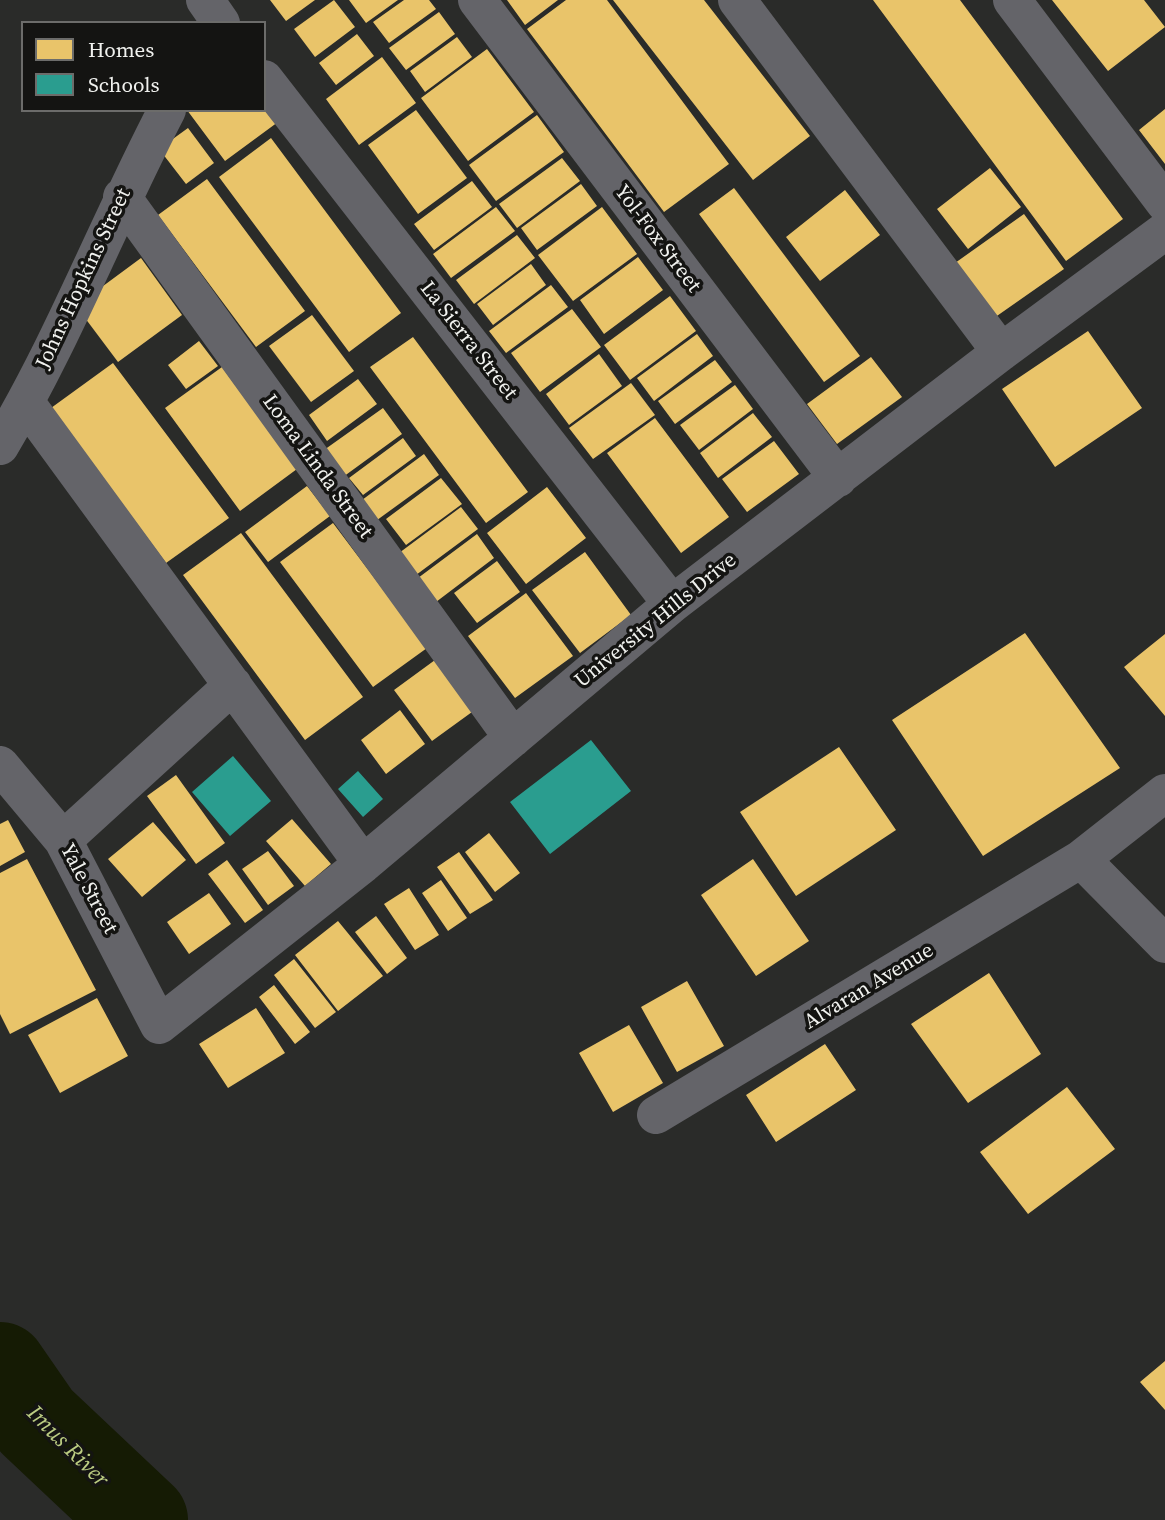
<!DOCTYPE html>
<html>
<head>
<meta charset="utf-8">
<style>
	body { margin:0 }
	#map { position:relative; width:1165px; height:1520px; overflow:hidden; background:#2a2b29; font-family:"Source Serif 4",serif }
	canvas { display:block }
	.legend { position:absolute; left:21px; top:21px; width:245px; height:91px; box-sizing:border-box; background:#141412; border:2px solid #6c6c6a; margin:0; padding:9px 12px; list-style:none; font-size:21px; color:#f0f1ee }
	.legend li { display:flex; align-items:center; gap:14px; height:35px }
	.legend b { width:35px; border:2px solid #6c6c6a }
</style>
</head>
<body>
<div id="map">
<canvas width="1165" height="1520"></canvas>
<ul class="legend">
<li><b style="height:19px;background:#e9c46a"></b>Homes</li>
<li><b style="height:19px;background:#2a9d8f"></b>Schools</li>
</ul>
</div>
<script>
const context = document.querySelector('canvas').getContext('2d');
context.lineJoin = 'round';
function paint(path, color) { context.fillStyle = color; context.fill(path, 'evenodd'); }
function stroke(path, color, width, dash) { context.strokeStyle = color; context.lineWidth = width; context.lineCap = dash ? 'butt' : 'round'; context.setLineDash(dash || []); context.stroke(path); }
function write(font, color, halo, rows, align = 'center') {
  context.font = font + ' "Source Serif 4",serif'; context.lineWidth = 7; context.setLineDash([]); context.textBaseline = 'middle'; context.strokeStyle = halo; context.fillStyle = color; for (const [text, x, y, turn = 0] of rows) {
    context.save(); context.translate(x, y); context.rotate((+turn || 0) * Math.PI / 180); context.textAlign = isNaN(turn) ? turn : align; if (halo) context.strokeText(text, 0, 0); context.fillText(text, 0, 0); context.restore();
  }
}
const homes = new Path2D(`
	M 270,0 L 315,0 L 286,21 Z
	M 334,0 L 355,27 L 315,57 L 294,29 Z
	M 349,0 L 398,0 L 366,23 Z
	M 404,0 L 429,0 L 436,9 L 389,43 L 373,22 Z
	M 507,0 L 558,0 L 525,25 Z
	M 566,0 L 607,0 L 729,164 L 664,212 L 527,29 Z
	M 613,0 L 704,0 L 810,136 L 753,180 Z
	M 873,0 L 960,0 L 1123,219 L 1066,261 Z
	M 1052,0 L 1144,0 L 1165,27 L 1108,71 Z
	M 439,12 L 455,34 L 406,70 L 389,48 Z
	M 357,34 L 374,56 L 336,85 L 319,63 Z
	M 457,37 L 472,57 L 425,92 L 410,71 Z
	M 487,49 L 534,112 L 468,161 L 421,98 Z
	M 382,57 L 416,103 L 359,145 L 326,99 Z
	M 1165,109 L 1165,164 L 1139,130 Z
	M 187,110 L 264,110 L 278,122 L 225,161 Z
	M 416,110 L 467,178 L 418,214 L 368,145 Z
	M 537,115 L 564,152 L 496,201 L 469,165 Z
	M 188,128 L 214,163 L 186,184 L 159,149 Z
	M 271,138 L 401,313 L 349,352 L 219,177 Z
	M 562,158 L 580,181 L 517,228 L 499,204 Z
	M 990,168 L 1021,207 L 968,249 L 937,209 Z
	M 207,179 L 305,311 L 256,347 L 158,215 Z
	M 472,181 L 492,207 L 434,250 L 414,224 Z
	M 581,184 L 597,206 L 537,250 L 521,228 Z
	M 734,188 L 860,356 L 824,382 L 699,214 Z
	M 845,190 L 880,235 L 820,281 L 786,237 Z
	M 496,207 L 515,231 L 451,278 L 433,254 Z
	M 602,207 L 637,254 L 573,301 L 538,255 Z
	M 1024,214 L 1064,269 L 994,318 L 955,263 Z
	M 517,235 L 535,258 L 474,304 L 456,280 Z
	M 638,257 L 663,290 L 604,334 L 580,300 Z
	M 141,258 L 182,315 L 118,362 L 76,306 Z
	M 531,264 L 546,285 L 493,325 L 477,304 Z
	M 551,285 L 568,307 L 506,353 L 489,331 Z
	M 670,296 L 696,331 L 630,380 L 604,345 Z
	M 572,309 L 601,347 L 540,392 L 511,353 Z
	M 312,315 L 354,371 L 311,402 L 269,346 Z
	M 1088,331 L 1142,408 L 1055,467 L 1002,389 Z
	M 697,334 L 713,356 L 654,401 L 637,378 Z
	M 413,337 L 528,492 L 486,523 L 370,367 Z
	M 199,341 L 218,366 L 186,389 L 168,365 Z
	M 599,354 L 622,386 L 569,425 L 546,394 Z
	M 871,357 L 902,397 L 837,444 L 807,404 Z
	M 715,360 L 732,382 L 675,424 L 658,401 Z
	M 113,363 L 229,518 L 166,563 L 51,408 Z
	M 222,367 L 297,469 L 240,511 L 165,408 Z
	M 358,379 L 377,404 L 327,441 L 309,415 Z
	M 631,383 L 655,415 L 593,459 L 569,428 Z
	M 735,385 L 753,409 L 699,450 L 680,425 Z
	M 383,408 L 402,434 L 343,477 L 324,450 Z
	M 753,413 L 772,437 L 718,478 L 700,453 Z
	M 655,418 L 729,517 L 681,553 L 607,453 Z
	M 403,438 L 416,456 L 363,495 L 349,478 Z
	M 774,441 L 799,474 L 747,512 L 722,479 Z
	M 424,454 L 439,475 L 373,523 L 358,503 Z
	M 441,478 L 462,504 L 406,545 L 386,519 Z
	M 307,486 L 330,516 L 268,562 L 245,532 Z
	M 547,487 L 586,538 L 526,584 L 487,533 Z
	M 461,507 L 478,529 L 416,575 L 399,553 Z
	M 333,523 L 427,648 L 373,687 L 280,562 Z
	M 241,533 L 363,697 L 305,740 L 183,575 Z
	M 477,534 L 494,558 L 436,602 L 418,578 Z
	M 585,552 L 631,615 L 580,653 L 532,590 Z
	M 497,561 L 520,592 L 477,623 L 454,593 Z
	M 526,593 L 573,656 L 515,698 L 468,636 Z
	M 1025,633 L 1120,768 L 983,856 L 892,720 Z
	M 1165,634 L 1165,716 L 1124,667 Z
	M 435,660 L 472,712 L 432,741 L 394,690 Z
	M 400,710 L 425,744 L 386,774 L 361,740 Z
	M 839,747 L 896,830 L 796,896 L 740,812 Z
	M 176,775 L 225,843 L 196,864 L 147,796 Z
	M 292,819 L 331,864 L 305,886 L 266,841 Z
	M 8,820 L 25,852 L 0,866 L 0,824 Z
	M 153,822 L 186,860 L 142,897 L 108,859 Z
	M 489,833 L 520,873 L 495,892 L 465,852 Z
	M 268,851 L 294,886 L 268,905 L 242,869 Z
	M 459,852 L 493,900 L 470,914 L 437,867 Z
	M 27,859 L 96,990 L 10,1034 L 0,1014 L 0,873 Z
	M 753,859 L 809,941 L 756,976 L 701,895 Z
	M 227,860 L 263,910 L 245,923 L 208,874 Z
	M 441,880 L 467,918 L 448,931 L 422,893 Z
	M 409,888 L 439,935 L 415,950 L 384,904 Z
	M 209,893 L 231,924 L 189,954 L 167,922 Z
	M 376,916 L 407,958 L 387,974 L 355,932 Z
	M 338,921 L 383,976 L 338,1011 L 295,955 Z
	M 294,959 L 336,1012 L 315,1028 L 274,975 Z
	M 989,973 L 1041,1054 L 968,1103 L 911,1024 Z
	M 687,981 L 724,1046 L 677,1072 L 641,1007 Z
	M 274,985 L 310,1032 L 295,1044 L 259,997 Z
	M 97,998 L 128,1056 L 60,1093 L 28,1035 Z
	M 256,1008 L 285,1053 L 228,1088 L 199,1044 Z
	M 629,1025 L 663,1083 L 613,1112 L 579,1053 Z
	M 825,1044 L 856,1090 L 776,1142 L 746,1095 Z
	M 1067,1087 L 1115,1149 L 1028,1214 L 980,1152 Z
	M 1165,1361 L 1165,1410 L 1140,1382 Z`);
const schools = new Path2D(`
	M 591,740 L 631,791 L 550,854 L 510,802 Z
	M 233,756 L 271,801 L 230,836 L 192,792 Z
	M 358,771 L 383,799 L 363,817 L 338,789 Z`);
const river = new Path2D(`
	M 0,1369 L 36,1421 L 141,1520`);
const minor = new Path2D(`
	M 205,0 L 221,23
	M 477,0 L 838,478
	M 737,0 L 1001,352
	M 1012,0 L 1165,203
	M 264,79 L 672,604
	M 122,197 L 513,738
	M 26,403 L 363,864
	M 0,446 C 64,339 109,221 167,110
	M 0,765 L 63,840 L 159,1025 L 363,864 L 672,604 L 1001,352 L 1165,231
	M 63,840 L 233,685
	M 1081,859 L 1165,944
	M 656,1115 L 1081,859 L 1165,793`);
const streetNames = [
	["Yol-Fox Street",657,239,53],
	["Johns Hopkins Street",84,279,-65],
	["La Sierra Street",468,341,52],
	["Loma Linda Street",317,467,54],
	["University Hills Drive",656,621,-39],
	["Yale Street",88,889,62],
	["Alvaran Avenue",869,987,-31]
];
const waterNames = [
	["Imus River",67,1447,45]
];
paint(homes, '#e9c46a');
paint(schools, '#2a9d8f');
stroke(river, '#151b04', 94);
stroke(minor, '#646469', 38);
write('21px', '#f0f1ee', '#141412', streetNames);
write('italic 23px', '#bbcc82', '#141412', waterNames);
</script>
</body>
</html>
